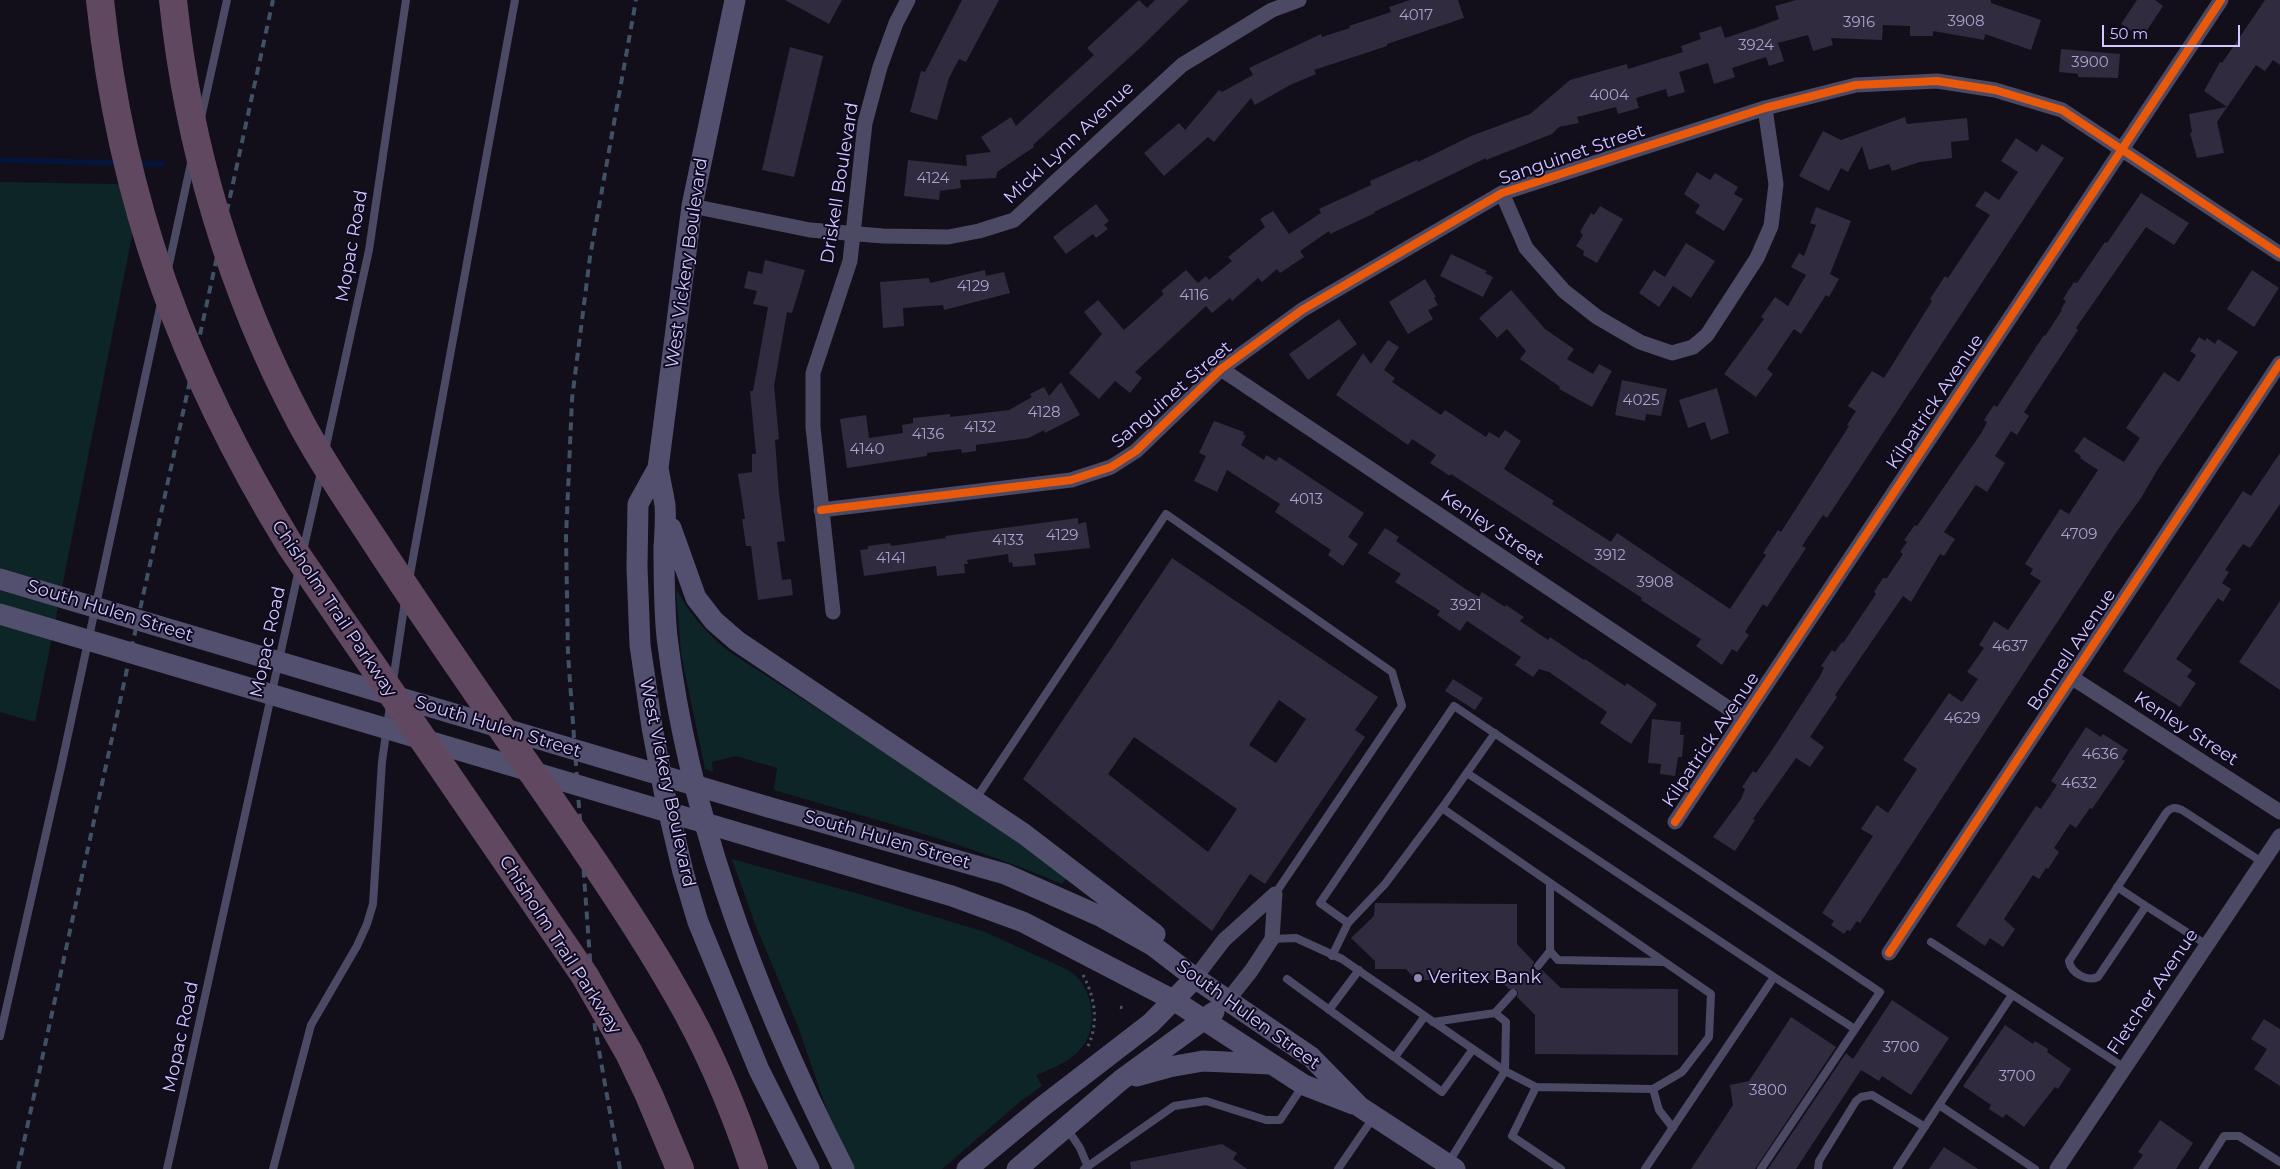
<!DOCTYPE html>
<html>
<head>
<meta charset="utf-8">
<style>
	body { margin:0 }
	#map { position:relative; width:2280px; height:1169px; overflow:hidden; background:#120f1a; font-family:Montserrat,sans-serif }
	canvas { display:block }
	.scale { position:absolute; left:2102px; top:25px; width:138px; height:22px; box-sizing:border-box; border:2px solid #d3c8ff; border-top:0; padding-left:6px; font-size:15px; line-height:18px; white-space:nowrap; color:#d3c8ff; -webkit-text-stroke:4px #0f0a1f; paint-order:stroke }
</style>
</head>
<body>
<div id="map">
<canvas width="2280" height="1169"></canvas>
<div class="scale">50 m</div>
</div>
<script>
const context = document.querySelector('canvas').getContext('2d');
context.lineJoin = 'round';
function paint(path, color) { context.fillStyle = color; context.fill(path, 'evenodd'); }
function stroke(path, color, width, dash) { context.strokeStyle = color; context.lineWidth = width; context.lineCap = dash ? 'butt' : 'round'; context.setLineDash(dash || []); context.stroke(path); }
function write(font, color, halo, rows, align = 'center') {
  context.font = font + ' Montserrat,sans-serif'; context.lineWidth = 4; context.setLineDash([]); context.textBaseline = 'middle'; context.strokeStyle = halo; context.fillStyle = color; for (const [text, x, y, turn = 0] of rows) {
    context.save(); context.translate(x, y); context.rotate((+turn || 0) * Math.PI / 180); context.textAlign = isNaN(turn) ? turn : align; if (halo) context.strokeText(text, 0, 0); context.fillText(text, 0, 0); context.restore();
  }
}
const green = new Path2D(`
	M 0,182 L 116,184 L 142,186 L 35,722 L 0,712 Z
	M 676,589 C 692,617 706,633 731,653 L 1011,833 L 1068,877 L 1062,884 C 969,844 870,818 774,790 L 777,768 L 736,756 L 712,762 L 713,772 L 705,769 L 681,654 Z
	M 732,859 L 866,896 L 985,932 L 1068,970 C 1092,983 1100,1026 1082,1047 C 1071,1062 1053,1068 1036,1075 L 1042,1086 L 1021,1101 L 942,1169 L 852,1169 L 827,1110 L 797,1024 L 755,924 Z`);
const stream = new Path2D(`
	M 0,160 L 121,163
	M 135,164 L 163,164`);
const building = new Path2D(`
	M 785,0 L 842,0 L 829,24 Z
	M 962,0 L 999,0 L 966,62 L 959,59 L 949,78 L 937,120 L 910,112 L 921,71 L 925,72 Z
	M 1139,0 L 1147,8 L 1155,0 L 1189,0 L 1141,47 L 1033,145 L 1034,147 L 997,172 L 996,178 L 960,180 L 961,188 L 940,191 L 939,200 L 904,196 L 908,160 L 967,166 L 966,155 L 991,152 L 981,137 L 1011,117 L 1016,126 L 1094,55 L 1087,48 Z
	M 1410,0 L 1458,0 L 1464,18 L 1387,44 L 1387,46 L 1314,70 L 1316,74 L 1290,85 L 1255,105 L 1251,98 L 1214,142 L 1208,137 L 1164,176 L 1144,153 L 1179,123 L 1185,130 L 1219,90 L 1222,92 L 1253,75 L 1249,68 L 1321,34 L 1322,37 L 1350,28 L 1349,26 L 1391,12 L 1389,7 Z
	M 1796,0 L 1991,0 L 1991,3 L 2041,20 L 2031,50 L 1985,34 L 1984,40 L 1933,31 L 1933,36 L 1910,36 L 1910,26 L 1883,25 L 1882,40 L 1831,38 L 1833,45 L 1813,51 L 1808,35 L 1778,43 L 1784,61 L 1769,66 L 1766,57 L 1732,68 L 1735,77 L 1714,84 L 1708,63 L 1679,72 L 1685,92 L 1668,97 L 1666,89 L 1636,98 L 1639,108 L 1618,114 L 1616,107 L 1577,117 L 1579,123 L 1559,127 L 1552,134 L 1486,160 L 1486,158 L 1374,212 L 1375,213 L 1330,234 L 1329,231 L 1300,251 L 1304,257 L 1280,273 L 1277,269 L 1262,282 L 1258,278 L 1232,301 L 1230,298 L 1212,313 L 1206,306 L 1135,372 L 1142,378 L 1130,393 L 1115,381 L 1099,399 L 1069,373 L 1102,334 L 1084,312 L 1098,300 L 1124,330 L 1164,294 L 1161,291 L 1186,270 L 1198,283 L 1206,276 L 1209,280 L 1232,261 L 1228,257 L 1265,227 L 1260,219 L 1273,211 L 1289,234 L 1321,213 L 1319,209 L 1371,185 L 1370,181 L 1417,160 L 1418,162 L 1471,136 L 1530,114 L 1570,80 L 1627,64 L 1628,69 L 1683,52 L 1681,46 L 1701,39 L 1699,33 L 1721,26 L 1725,38 L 1758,27 L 1779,19 L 1775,6 Z
	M 2137,0 L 2155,0 L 2163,6 L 2142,38 L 2121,24 Z
	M 2265,0 L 2280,0 L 2280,65 L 2273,60 L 2265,71 L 2256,65 L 2217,122 L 2224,153 L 2197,158 L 2190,133 L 2192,132 L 2189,114 L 2227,107 L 2204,91 L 2220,62 L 2222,63 Z
	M 790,47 L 823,56 L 794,177 L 762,170 Z
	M 2061,49 L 2120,54 L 2118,78 L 2078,77 L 2078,74 L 2059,72 Z
	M 1905,117 L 1907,124 L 1967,118 L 1969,140 L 1951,142 L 1952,158 L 1920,162 L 1892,171 L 1889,164 L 1869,170 L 1862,146 L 1848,172 L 1841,168 L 1829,191 L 1799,176 L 1823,131 L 1841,140 Z
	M 2016,138 L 2037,152 L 2042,144 L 2064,158 L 1827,518 L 1823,515 L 1802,546 L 1806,548 L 1767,607 L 1763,604 L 1745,632 L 1749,635 L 1737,652 L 1732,649 L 1722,665 L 1696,646 L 1701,639 L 1641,600 L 1642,598 L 1451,474 L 1450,476 L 1430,463 L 1436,455 L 1412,439 L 1408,445 L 1336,395 L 1363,353 L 1371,364 L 1388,340 L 1399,347 L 1384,370 L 1395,378 L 1392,382 L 1441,415 L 1445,410 L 1486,437 L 1489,432 L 1499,438 L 1505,430 L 1521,441 L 1504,469 L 1554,501 L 1552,504 L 1611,542 L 1617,533 L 1730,609 L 1766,555 L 1763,553 L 1778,530 L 1781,532 L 1849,426 L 1847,425 L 1856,411 L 1848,406 L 1872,371 L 1884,378 L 1932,301 L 1930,299 L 1945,276 L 1948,278 L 1990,215 L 1975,206 L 1985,191 L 1999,200 L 2018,172 L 2001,161 Z
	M 1697,172 L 1710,180 L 1715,173 L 1738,187 L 1734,194 L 1743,199 L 1724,231 L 1695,213 L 1700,205 L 1684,194 Z
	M 2141,193 L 2189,223 L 2174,245 L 2146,227 L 2076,328 L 2078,330 L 2024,412 L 2029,416 L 2017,435 L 2011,431 L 1995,456 L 2005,463 L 1987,492 L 1976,485 L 1944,532 L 1955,539 L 1944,556 L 1940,554 L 1911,602 L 1903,596 L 1835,695 L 1837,697 L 1810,737 L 1824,747 L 1810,767 L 1796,758 L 1753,819 L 1755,820 L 1735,851 L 1713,837 L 1741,799 L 1745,789 L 1742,787 L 1753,771 L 1756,773 L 1774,747 L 1820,676 L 1824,668 L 1821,666 L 1832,650 L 1835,652 L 1842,642 L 1843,643 L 1876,594 L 1874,592 L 1883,578 L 1887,578 L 1903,554 L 1900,552 L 1907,542 L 1904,540 L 1915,525 L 1917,526 L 1982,432 L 1987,422 L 1984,420 L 1994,405 L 1997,407 L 2044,335 L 2045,336 L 2062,310 L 2061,309 L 2066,301 L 2063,299 L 2074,282 L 2077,283 L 2105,242 L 2107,243 Z
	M 1096,204 L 1109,221 L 1104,225 L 1108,229 L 1096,238 L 1093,234 L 1066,254 L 1053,237 Z
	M 1600,206 L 1623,219 L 1597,263 L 1583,255 L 1584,251 L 1576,246 L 1583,235 L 1580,232 L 1591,213 L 1594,215 Z
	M 1816,207 L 1851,221 L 1830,274 L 1839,279 L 1829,297 L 1826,295 L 1801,334 L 1794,329 L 1767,369 L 1773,374 L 1756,397 L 1724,374 L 1764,319 L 1761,317 L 1775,297 L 1788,306 L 1806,275 L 1791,267 L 1799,253 L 1804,256 L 1816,225 L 1810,223 Z
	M 1686,243 L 1715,261 L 1691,298 L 1673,286 L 1659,307 L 1639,293 L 1654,270 L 1665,277 Z
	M 1451,254 L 1487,271 L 1485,273 L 1493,277 L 1483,297 L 1440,276 Z
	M 765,260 L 805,270 L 792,313 L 787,312 L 774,386 L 779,439 L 775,440 L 779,494 L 785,541 L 777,542 L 782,580 L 791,579 L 793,595 L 758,600 L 751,546 L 746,546 L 742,519 L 745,519 L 738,474 L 752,472 L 752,454 L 756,454 L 750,391 L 753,391 L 768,307 L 753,304 L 757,291 L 744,288 L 748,271 L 762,274 Z
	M 985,270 L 986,276 L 1004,272 L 1010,293 L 944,310 L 943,305 L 903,308 L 904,326 L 883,328 L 880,282 L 929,278 L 930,283 Z
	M 2252,270 L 2279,288 L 2254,327 L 2227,309 Z
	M 1425,279 L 1436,297 L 1434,298 L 1438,305 L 1428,310 L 1433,319 L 1408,334 L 1389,302 Z
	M 1511,290 L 1545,329 L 1574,349 L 1567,359 L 1593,374 L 1599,364 L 1612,371 L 1592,407 L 1559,389 L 1560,387 L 1520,359 L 1526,351 L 1507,329 L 1497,338 L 1479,318 Z
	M 1339,319 L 1357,344 L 1308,380 L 1289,354 Z
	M 2199,337 L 2205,341 L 2207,338 L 2215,344 L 2218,339 L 2238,352 L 2158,469 L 2141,498 L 2115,534 L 1860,923 L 1857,921 L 1850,931 L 1847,930 L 1844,934 L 1831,925 L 1834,921 L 1822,913 L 1873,836 L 1861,829 L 1877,805 L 1888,813 L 1917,769 L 1903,760 L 1949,693 L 1962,702 L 1978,679 L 1967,672 L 1984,648 L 1979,645 L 1994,621 L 2008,630 L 2041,581 L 2030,574 L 2033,569 L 2025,564 L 2060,509 L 2069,514 L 2098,470 L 2080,458 L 2081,456 L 2074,451 L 2084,437 L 2124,462 L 2140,438 L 2126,428 L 2164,372 L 2179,382 L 2196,355 L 2190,351 Z
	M 1622,380 L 1667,389 L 1661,416 L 1646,414 L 1645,421 L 1615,415 Z
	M 1061,382 L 1080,415 L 1045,433 L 1044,430 L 1029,438 L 976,445 L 976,451 L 962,453 L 961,449 L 927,453 L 927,456 L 847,468 L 840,419 L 866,415 L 869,438 L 903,433 L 902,425 L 913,423 L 913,418 L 950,414 L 950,417 L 1009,410 L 1032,397 L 1030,394 L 1044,387 L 1049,396 Z
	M 1717,388 L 1729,433 L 1711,440 L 1705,422 L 1688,428 L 1679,400 Z
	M 1214,421 L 1244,432 L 1243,434 L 1246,436 L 1241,445 L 1264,460 L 1266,455 L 1276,461 L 1279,457 L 1364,513 L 1348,537 L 1358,544 L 1343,566 L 1328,555 L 1331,550 L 1275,512 L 1280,504 L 1227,470 L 1217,492 L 1194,481 L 1206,456 L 1199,453 Z
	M 2280,453 L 2280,504 L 2250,548 L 2243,544 L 2225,570 L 2229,572 L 2222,583 L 2231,589 L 2223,602 L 2218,598 L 2176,659 L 2192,670 L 2187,677 L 2196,683 L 2180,707 L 2123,671 L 2243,491 L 2251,496 Z
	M 1078,518 L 1078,524 L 1086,522 L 1090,548 L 1034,554 L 1036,565 L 1013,567 L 1012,562 L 1009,563 L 1008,554 L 967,560 L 968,564 L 964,564 L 965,573 L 937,576 L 936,566 L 864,576 L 860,550 L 868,549 L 868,546 L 890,543 L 891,546 L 946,538 L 945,536 Z
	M 1385,528 L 1399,537 L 1396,541 L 1467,590 L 1479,597 L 1482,592 L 1505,607 L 1506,605 L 1524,617 L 1520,621 L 1548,640 L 1550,637 L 1584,660 L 1585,659 L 1625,686 L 1627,683 L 1657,704 L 1631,744 L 1600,723 L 1607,712 L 1549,672 L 1539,669 L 1533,677 L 1515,665 L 1521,657 L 1467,621 L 1460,631 L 1437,615 L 1440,611 L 1395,582 L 1401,574 L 1368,553 Z
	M 1172,558 L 1378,697 L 1355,730 L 1365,737 L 1265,884 L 1250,874 L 1212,931 L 1023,779 ZM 1279,700 L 1306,719 L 1276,763 L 1249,745 ZM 1134,737 L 1237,809 L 1208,852 L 1108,774 Z
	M 2280,601 L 2280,690 L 2239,662 Z
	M 1453,679 L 1483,698 L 1475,710 L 1445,691 Z
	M 1652,719 L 1681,722 L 1680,735 L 1684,735 L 1682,757 L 1678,757 L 1675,776 L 1660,774 L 1661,764 L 1648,763 Z
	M 2086,727 L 2101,737 L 2103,734 L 2128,750 L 2122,759 L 2125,761 L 2092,809 L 2090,808 L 2076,828 L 2070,824 L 2054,848 L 2059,852 L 2048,869 L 2046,868 L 2039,879 L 2033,875 L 2004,919 L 2015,929 L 2003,947 L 1990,938 L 1985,946 L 1956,926 L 2036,806 L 2041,809 L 2057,785 L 2051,781 Z
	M 1375,903 L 1517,904 L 1517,944 L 1534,962 L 1532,966 L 1534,970 L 1538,972 L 1542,970 L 1561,988 L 1678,989 L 1678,1055 L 1535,1054 L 1535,1015 L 1517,997 L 1518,992 L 1516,989 L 1509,989 L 1500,980 L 1416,980 L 1406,969 L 1375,969 L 1375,961 L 1351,938 L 1374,916 Z
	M 1892,1000 L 1949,1038 L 1911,1095 L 1882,1076 L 1879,1081 L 1861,1070 L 1796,1169 L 1768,1169 L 1846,1053 L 1853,1059 Z
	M 1791,1017 L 1836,1047 L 1755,1169 L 1691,1169 L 1733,1105 L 1730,1085 L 1749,1081 Z
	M 2264,1019 L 2280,1029 L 2280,1086 L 2254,1069 L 2267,1049 L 2251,1039 Z
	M 2005,1025 L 2033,1044 L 2035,1041 L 2048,1049 L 2047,1052 L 2071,1069 L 2058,1089 L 2055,1087 L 2024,1127 L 2006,1114 L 2003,1118 L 1989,1109 L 1991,1105 L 1963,1086 Z
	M 2160,1120 L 2193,1143 L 2176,1169 L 2133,1169 L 2143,1155 L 2138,1152 Z
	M 1222,1144 L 1237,1153 L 1233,1159 L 1247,1169 L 1131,1169 L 1130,1162 Z
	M 1944,1147 L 1978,1169 L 1929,1169 Z`);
const path = new Path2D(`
	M 1083,975 C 1095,997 1099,1023 1088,1046
	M 1120,1007 L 1123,1008`);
const service = new Path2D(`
	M 201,118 L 227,0
	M 168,269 L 191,163
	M 325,451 L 369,250 L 406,0
	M 303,551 L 321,472
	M 409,580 L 515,0
	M 393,681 L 405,601
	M 1467,773 L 1774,977
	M 975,800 L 1166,514 L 1392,672 L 1402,706 L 1275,894
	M 1442,808 L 1495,733
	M 1550,883 L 1550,951 L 1558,960 L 1664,962
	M 2117,887 L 2146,906 L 2098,977 C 2087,982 2071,973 2069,961 L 2166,813 C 2171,807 2175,807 2182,810 L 2262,862
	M 2146,906 L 2207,945
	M 1272,939 L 1296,938 L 1342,959 L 1505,1071 L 1536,1087 L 1512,1136 L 1561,1169
	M 1931,942 L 2125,1068
	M 1332,956 L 1348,923
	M 1538,966 L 1550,951
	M 1287,979 L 1442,1092 L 1473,1049
	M 1329,1010 L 1359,970
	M 1495,1013 L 1513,993
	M 1433,1022 L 1495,1013 L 1506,1022 L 1505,1071 L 1449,1162
	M 0,1036 L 61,767 L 161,303
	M 1395,1057 L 1425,1016
	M 1536,1087 L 1653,1089 L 1682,1072 L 1709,1037 L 1711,994 L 1442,808 L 1385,884 L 1348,923 L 1320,903 L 1454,706 L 1880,992 L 1761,1169
	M 1653,1089 L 1659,1110 L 1673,1128
	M 1939,1105 L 2012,995
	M 1066,1127 L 1080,1148 L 1088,1167
	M 167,1169 L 299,569
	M 273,1169 L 311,1025 L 357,946 L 367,924 L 373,904 L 382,762 L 390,705
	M 1084,1169 L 1174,1106 L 1206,1101 L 1266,1120 L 1280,1120 L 1302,1087
	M 1338,1169 L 1373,1118
	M 1645,1169 L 1774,977 L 1855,1029
	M 1818,1169 L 1819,1161 L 1856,1101 L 1861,1097 L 1872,1095 L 1925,1127
	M 1897,1169 L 1939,1105 L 2035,1169
	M 2203,1169 L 2224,1136 L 2239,1136 L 2280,1162`);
const minor = new Path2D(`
	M 1502,193 L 1526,248 L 1564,291 L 1597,317 L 1640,342 L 1672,353 L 1693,347 L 1707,335 L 1757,258 L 1771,226 L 1776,184 L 1765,108
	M 692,206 L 810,230 L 883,236 L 948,237 L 979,231 L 1014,220 L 1182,65 L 1272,10 L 1299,0
	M 1221,369 L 1743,718
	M 821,510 L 1071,480 L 1111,467 L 1136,451 L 1221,369 L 1302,310 L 1502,193 L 1765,108 L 1856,85 L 1937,81 L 1995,90 L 2062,110 L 2280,254
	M 833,612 L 813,427 L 813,373 L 850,261 L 865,123 L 880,67 L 896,23 L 908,0
	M 2071,677 L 2280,812
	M 1675,822 L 2221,0
	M 1889,953 L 2280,363
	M 1195,978 L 1224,940 L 1275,894
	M 1228,1000 L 1251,971 L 1272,939 L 1275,894
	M 2057,1169 L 2280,836`);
const secondary = new Path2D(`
	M 735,0 L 692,206 L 658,468 C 660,480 663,493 665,505 C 666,519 665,533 664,547 C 664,576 664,608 667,637 C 689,820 760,1005 844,1169
	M 658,468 L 638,504 L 637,567 L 640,645 L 652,727 L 665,796 L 683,872 L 698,922 L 759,1070 L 809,1169
	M 671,528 L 696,598 L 714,621 L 737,641 L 1024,834 L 1155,934
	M 768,807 L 1005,874 L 1102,917 L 1152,945 L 1195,978 L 1311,1057 L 1360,1107 L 1455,1169
	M 759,839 L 952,896 L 1023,922 L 1175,1001 L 1304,1085 L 1353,1104
	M 1136,1076 L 1169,1067 L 1203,1061 L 1271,1064
	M 967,1169 L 1042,1107 L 1151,1023 L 1195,978
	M 1017,1169 L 1121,1080 L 1214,1012`);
const motorway = new Path2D(`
	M 585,849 C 617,896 649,944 677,994 C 709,1049 734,1109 754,1169`);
const rail = new Path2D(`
	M 18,1169 L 273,0
	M 620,1169 L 595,1028 L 568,654 L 566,537 L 572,399 L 590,257 L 636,0`);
const secondaryBridge = new Path2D(`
	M 0,579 L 768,807
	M 0,614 L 759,839`);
const motorwayBridge = new Path2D(`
	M 100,0 C 121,202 184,372 290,545 L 585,976 L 629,1053 L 649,1095 L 680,1169
	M 173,0 C 188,146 231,291 300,421 C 322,463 350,503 376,543 C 444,647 515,747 585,849`);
const cycleway = new Path2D(`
	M 821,510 L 1071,480 L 1111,467 L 1136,451 L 1221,369 L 1302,310 L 1502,193 L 1765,108 L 1856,85 L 1937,81 L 1995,90 L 2062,110 L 2280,254
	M 1675,822 L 2221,0
	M 1889,953 L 2280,363`);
const markers = [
	[1418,978,5,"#8f87af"]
];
const numberNames = [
	["4017",1416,16],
	["3908",1966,22],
	["3916",1859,23],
	["3924",1756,46],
	["3900",2090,63],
	["4004",1609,96],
	["4124",933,179],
	["4129",973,287],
	["4116",1194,296],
	["4025",1641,401],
	["4128",1044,413],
	["4132",980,428],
	["4136",928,435],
	["4140",867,450],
	["4013",1306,500],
	["4709",2079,535],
	["4129",1062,536],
	["4133",1008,541],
	["3912",1610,556],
	["4141",891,559],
	["3908",1655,583],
	["3921",1466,606],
	["4637",2010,647],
	["4629",1962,719],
	["4636",2100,755],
	["4632",2079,784],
	["3700",1901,1048],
	["3700",2017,1077],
	["3800",1768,1091]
];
const streetNames = [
	["Micki Lynn Avenue",1069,143,-43],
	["Sanguinet Street",1572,155,-19],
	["Driskell Boulevard",840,183,-81],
	["Mopac Road",352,246,-80],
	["West Vickery Boulevard",687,263,-82],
	["Sanguinet Street",1172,395,-41],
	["Kilpatrick Avenue",1935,402,-56],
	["Kenley Street",1492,528,34],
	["Chisholm Trail Parkway",334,609,56],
	["South Hulen Street",110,611,17],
	["Mopac Road",268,642,-78],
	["Bonnell Avenue",2072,650,-56],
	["South Hulen Street",498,727,17],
	["Kenley Street",2186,729,33],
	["Kilpatrick Avenue",1711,740,-56],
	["West Vickery Boulevard",667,783,78],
	["South Hulen Street",887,840,16],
	["Chisholm Trail Parkway",560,945,57],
	["Fletcher Avenue",2153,992,-56],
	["South Hulen Street",1248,1015,36],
	["Mopac Road",181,1037,-78]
];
const poiNames = [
	["Veritex Bank",1428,978]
];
paint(green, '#0e2527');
stroke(stream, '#05143b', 5.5);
paint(building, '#302b3e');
stroke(path, '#485869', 3, [2.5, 4]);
stroke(service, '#4c4964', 8);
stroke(minor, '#4c4964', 15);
stroke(secondary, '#53506f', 21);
stroke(motorway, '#614861', 28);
stroke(rail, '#405065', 4, [8, 6]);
stroke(secondaryBridge, '#53506f', 21);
stroke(motorwayBridge, '#614861', 28);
stroke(cycleway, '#e8590c', 8);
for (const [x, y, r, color] of markers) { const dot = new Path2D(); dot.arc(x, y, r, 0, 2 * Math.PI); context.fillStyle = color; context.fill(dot); stroke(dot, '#0f0a1f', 2); }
write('15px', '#aaa1cf', null, numberNames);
write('18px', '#d3c8ff', '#0f0a1f', streetNames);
write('18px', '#d3c8ff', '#0f0a1f', poiNames, 'left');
</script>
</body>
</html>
